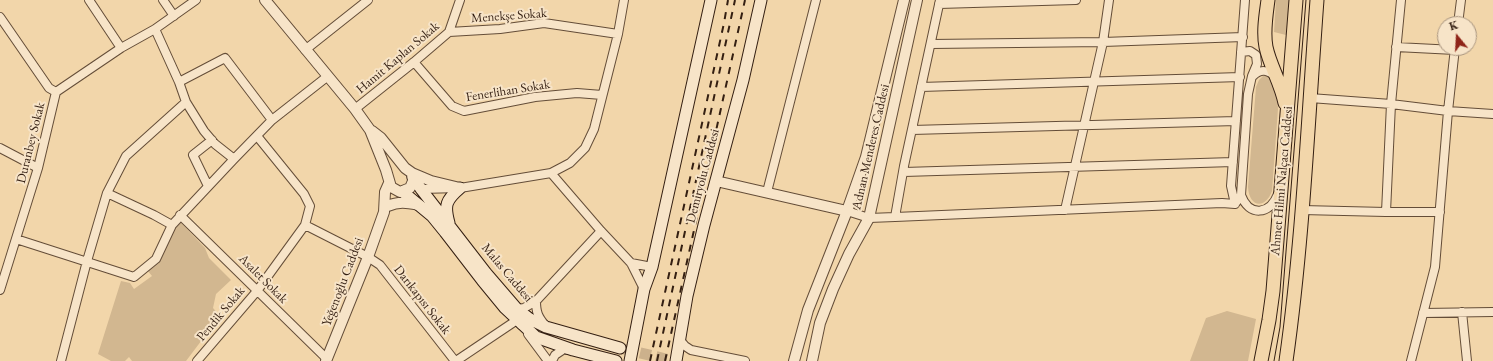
<!DOCTYPE html>
<html>
<head>
<meta charset="utf-8">
<style>
	body { margin:0 }
	#map { position:relative; width:1493px; height:361px; overflow:hidden; background:#f2d6aa; font-family:"EB Garamond",serif }
	canvas { display:block }
	.north { position:absolute; left:1437px; top:16px; width:40px; height:40px; box-sizing:border-box; background:#f7e4c8; border:1px solid #a9957f; border-radius:50%; rotate:342deg; font-size:11px; font-weight:700; line-height:16px; text-align:center; color:#341f12 }
	.north::after { content:''; display:block; margin:auto; width:14px; height:18px; background:#8f2418; clip-path:polygon(50% 0,100% 100%,50% 72%,0 100%) }
</style>
</head>
<body>
<div id="map">
<canvas width="1493" height="361"></canvas>
<div class="north">K</div>
</div>
<script>
const context = document.querySelector('canvas').getContext('2d');
context.lineJoin = 'round';
function paint(path, color) { context.fillStyle = color; context.fill(path, 'evenodd'); }
function stroke(path, color, width, dash) { context.strokeStyle = color; context.lineWidth = width; context.lineCap = dash ? 'butt' : 'round'; context.setLineDash(dash || []); context.stroke(path); }
function write(font, color, halo, rows, align = 'center') {
  context.font = font + ' "EB Garamond",serif'; context.lineWidth = 4; context.setLineDash([]); context.textBaseline = 'middle'; context.strokeStyle = halo; context.fillStyle = color; for (const [text, x, y, turn = 0] of rows) {
    context.save(); context.translate(x, y); context.rotate((+turn || 0) * Math.PI / 180); context.textAlign = isNaN(turn) ? turn : align; if (halo) context.strokeText(text, 0, 0); context.fillText(text, 0, 0); context.restore();
  }
}
const green = new Path2D(`
	M 1276,0 L 1290,0 L 1286,35 L 1274,32 Z
	M 1263,76 L 1267,76 C 1276,82 1278,99 1278,109 L 1272,191 C 1265,210 1249,207 1248,187 L 1256,87 L 1259,80 Z
	M 179,221 L 205,248 L 209,258 L 231,280 L 216,294 L 213,308 L 220,316 L 186,361 L 132,361 L 129,357 L 125,361 L 111,361 L 98,354 L 121,281 L 130,283 L 134,289 L 152,276 L 147,270 L 165,246 Z
	M 1227,311 L 1256,319 L 1248,361 L 1190,361 L 1206,318 Z`);
const secondaryTunnel = new Path2D(`
	M 624,349 L 674,361`);
const minor = new Path2D(`
	M 89,0 L 121,48
	M 163,0 L 174,16
	M 1401,0 L 1391,104 L 1386,212 L 1440,212
	M 939,4 L 1076,0
	M 0,17 L 49,88 L 56,92
	M 1458,24 L 1461,0
	M 155,29 L 179,82 L 186,102 L 204,131 L 215,144 L 234,159
	M 449,32 L 500,29 L 544,23 L 618,34
	M 931,44 L 1103,42 L 1243,37
	M 1396,47 L 1455,50
	M 305,50 L 368,0
	M 1241,52 L 1250,51 L 1256,55 L 1257,64 L 1252,76 L 1248,94 L 1241,195 C 1249,217 1270,215 1278,194
	M 414,62 L 452,106 L 464,111 L 535,97 L 577,93 L 602,95
	M 1253,76 C 1261,68 1268,70 1276,77
	M 179,82 L 225,58 L 272,120
	M 921,87 L 1240,77
	M 1310,98 L 1391,104 L 1448,111 L 1493,114
	M 355,109 L 414,62 L 449,32 L 460,0
	M 912,130 L 1236,121
	M 0,148 L 38,168
	M 904,172 L 1233,162
	M 551,173 L 601,231 L 631,263 L 644,289
	M 208,186 L 193,155 L 212,140
	M 421,189 L 460,188 L 551,173 L 570,163 L 585,148 L 594,129 L 618,34 L 624,0
	M 767,192 L 816,0
	M 107,193 L 154,215 L 172,225
	M 1235,204 L 1231,186 L 1245,0
	M 1065,210 L 1103,42 L 1109,0
	M 1302,210 L 1386,212
	M 847,211 L 869,218 L 895,217 L 1222,203 L 1235,204 L 1241,195
	M 180,215 L 327,359 L 327,361
	M 895,217 L 904,166 L 940,0
	M 305,225 L 368,257 L 380,265 L 455,361
	M 16,239 L 134,277 L 156,259 L 172,225 L 234,159 L 272,120 L 328,76
	M 631,263 L 652,267
	M 0,290 L 38,168 L 56,92 L 121,48 L 155,29 L 196,0
	M 536,301 C 536,312 538,317 545,325
	M 517,309 L 524,308 L 536,301 L 601,231
	M 1462,312 L 1467,361
	M 1423,313 L 1493,312
	M 528,334 L 548,361
	M 680,340 L 685,346 L 691,350 L 745,361
	M 61,361 L 87,261 L 107,193 L 126,156 L 186,102
	M 197,361 L 257,291 L 305,225 L 310,206 L 304,194 L 257,136
	M 456,361 L 517,320 L 521,325
	M 552,361 L 555,355 L 564,349 L 570,350
	M 1411,361 L 1435,267 L 1448,111 L 1455,48`);
const tertiary = new Path2D(`
	M 265,0 L 355,109 L 370,130 L 386,170 L 391,187 L 400,192 L 410,188 L 413,181 L 412,173
	M 372,131 L 381,138 L 405,168 L 412,173 L 431,181 L 460,188
	M 716,181 L 847,211
	M 388,206 C 399,201 408,203 419,205
	M 326,361 L 368,257 L 384,212 L 385,192 L 389,183
	M 794,361 L 808,310 L 847,211 L 866,157 L 904,0
	M 812,361 L 820,323 L 833,289 L 849,254 L 869,218 L 917,0`);
const secondary = new Path2D(`
	M 413,177 L 421,189 L 486,273 L 517,309 L 530,319 L 546,327 L 620,348
	M 403,192 L 432,216 L 445,232 L 482,280 L 505,308 L 536,337 L 573,350 L 616,361
	M 449,223 C 444,205 446,200 460,188
	M 630,361 L 644,289 L 652,267 L 711,0
	M 676,361 L 687,296 L 704,225 L 743,80 L 761,0`);
const primary = new Path2D(`
	M 1268,0 C 1266,15 1263,32 1266,47 C 1270,66 1281,83 1285,103
	M 1261,361 L 1269,320 L 1273,291 L 1296,0
	M 1286,361 C 1303,241 1308,120 1317,0`);
const tram = new Path2D(`
	M 1274,361 L 1280,327 L 1306,0`);
const rail = new Path2D(`
	M 650,361 L 724,23 L 728,0
	M 657,361 L 735,0
	M 665,361 L 745,0`);
const streetNames = [
	["Menekşe Sokak",509,16,-4],
	["Hamit Kaplan Sokak",398,58,-40],
	["Fenerlihan Sokak",508,91,-9],
	["Duranbey Sokak",31,143,-76],
	["Adnan Menderes Caddesi",871,147,-77],
	["Demiryolu Caddesi",703,176,-75],
	["Ahmet Hilmi Nalçacı Caddesi",1282,181,-85],
	["Malas Caddesi",507,273,50],
	["Asalet Sokak",263,279,45],
	["Yeğenoğlu Caddesi",343,282,-69],
	["Darıkapısı Sokak",422,300,52],
	["Pendik Sokak",221,314,-50]
];
paint(green, '#d2b790');
stroke(secondaryTunnel, '#ccb18c', 11, [11, 5.5]);
stroke(minor, '#644d38', 10);
stroke(tertiary, '#644d38', 12);
stroke(secondary, '#341f12', 13);
stroke(primary, '#341f12', 15);
stroke(minor, '#f7e4c8', 8);
stroke(tertiary, '#f7e4c8', 10);
stroke(secondary, '#f7e4c8', 11);
stroke(primary, '#f2d6aa', 13);
stroke(tram, '#341f12', 1);
stroke(rail, '#341f12', 2, [7, 7]);
write('13px', '#341f12', '#f7e4c8', streetNames);
</script>
</body>
</html>
